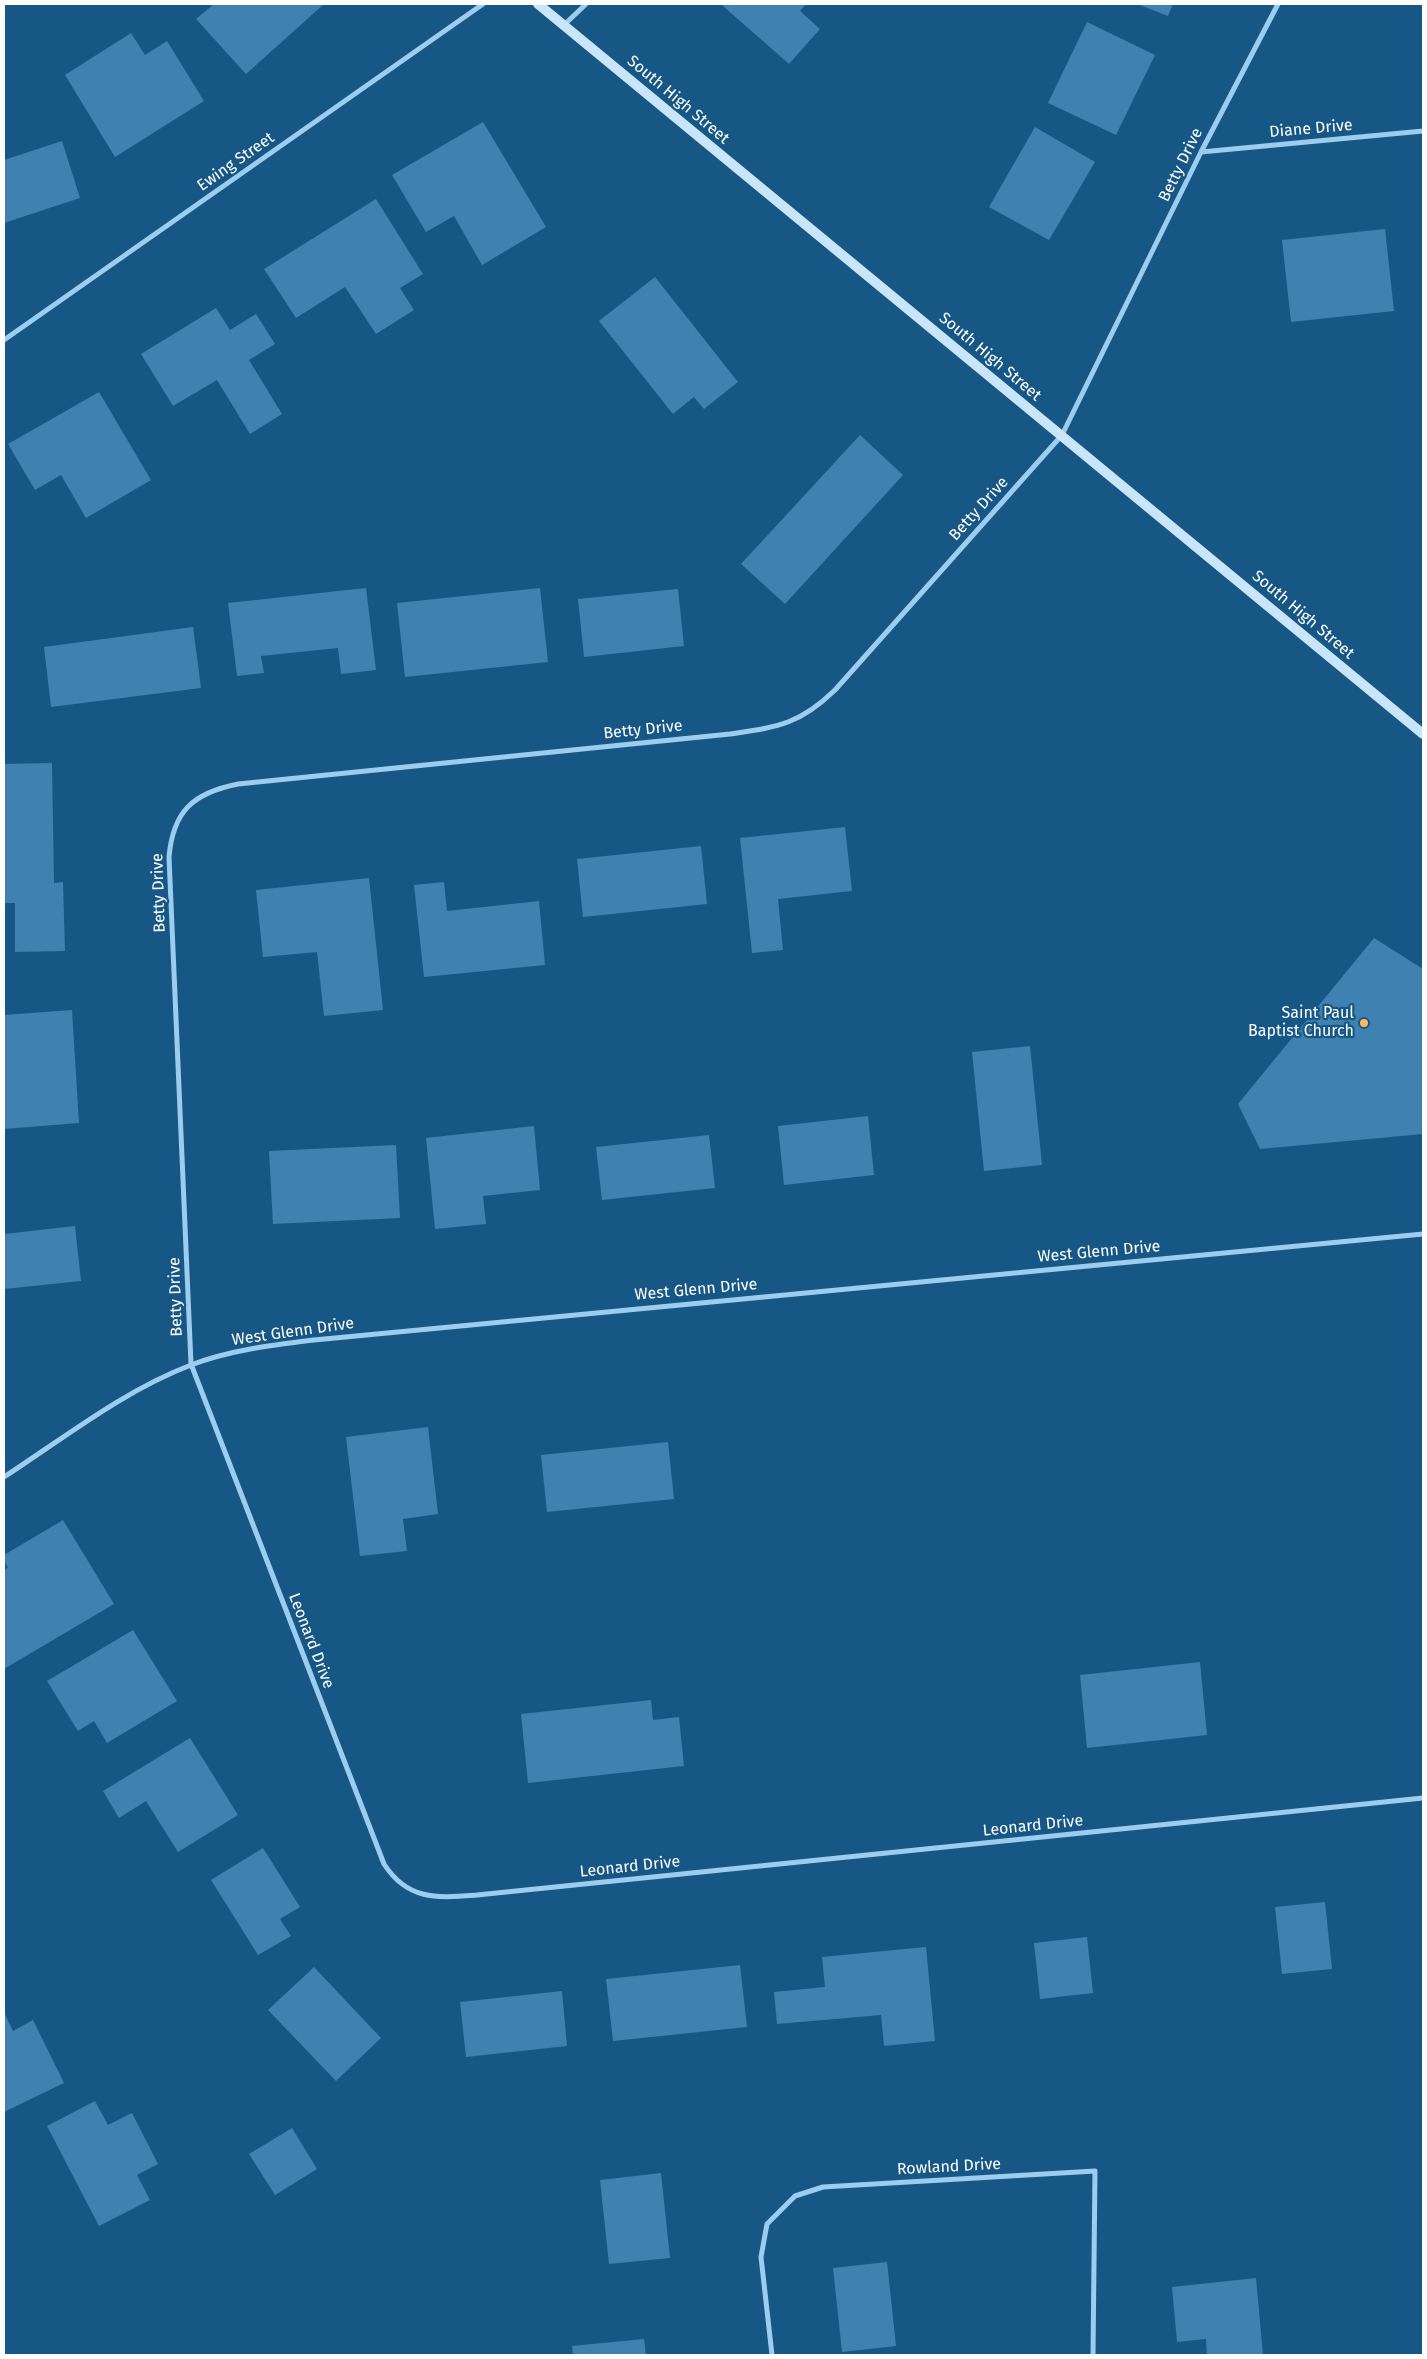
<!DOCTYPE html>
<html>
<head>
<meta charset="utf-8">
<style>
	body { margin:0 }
	#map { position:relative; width:1427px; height:2359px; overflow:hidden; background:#165786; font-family:"Fira Sans",sans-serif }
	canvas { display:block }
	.frame { position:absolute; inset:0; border:5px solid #fff; pointer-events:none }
</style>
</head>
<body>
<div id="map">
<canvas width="1427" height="2359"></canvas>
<div class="frame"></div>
</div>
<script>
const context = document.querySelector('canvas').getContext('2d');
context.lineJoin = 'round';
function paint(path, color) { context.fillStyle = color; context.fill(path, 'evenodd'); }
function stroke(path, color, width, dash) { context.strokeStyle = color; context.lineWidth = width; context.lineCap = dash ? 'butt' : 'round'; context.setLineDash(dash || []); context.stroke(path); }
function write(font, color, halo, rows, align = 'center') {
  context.font = font + ' "Fira Sans",sans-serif'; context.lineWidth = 4.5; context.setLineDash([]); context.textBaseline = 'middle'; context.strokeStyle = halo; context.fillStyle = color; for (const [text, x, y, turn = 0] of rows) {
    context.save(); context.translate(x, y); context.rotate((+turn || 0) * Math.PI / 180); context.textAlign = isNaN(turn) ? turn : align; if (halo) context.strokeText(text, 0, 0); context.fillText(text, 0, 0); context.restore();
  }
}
const building = new Path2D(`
	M 214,4 L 324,4 L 246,74 L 196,19 Z
	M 724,4 L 806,4 L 800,11 L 820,29 L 789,64 L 723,6 Z
	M 1137,4 L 1173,4 L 1168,16 Z
	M 1087,22 L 1155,55 L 1116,135 L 1048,103 Z
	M 131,33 L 145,55 L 167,41 L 204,101 L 115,157 L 65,75 Z
	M 483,122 L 546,227 L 482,265 L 454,216 L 426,232 L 392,175 Z
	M 1035,127 L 1095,162 L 1049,240 L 989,207 Z
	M 62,141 L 80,198 L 4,223 L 4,160 Z
	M 376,199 L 423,274 L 400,288 L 414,310 L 376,334 L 345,287 L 296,318 L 264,269 Z
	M 1385,229 L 1394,311 L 1291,322 L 1282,240 Z
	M 655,277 L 738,382 L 704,409 L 694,397 L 673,414 L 599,321 Z
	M 216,308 L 230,330 L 256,314 L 275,344 L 249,360 L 282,414 L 250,434 L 217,380 L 173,406 L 141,354 Z
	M 99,392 L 151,480 L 86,518 L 61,475 L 35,490 L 8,444 Z
	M 860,435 L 903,475 L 785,604 L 741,564 Z
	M 366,588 L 376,670 L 341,674 L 338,648 L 261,656 L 264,673 L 237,676 L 228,603 Z
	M 540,588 L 548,662 L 405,677 L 397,603 Z
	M 678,589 L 684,646 L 584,657 L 578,599 Z
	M 193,627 L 201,688 L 51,707 L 44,647 Z
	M 52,763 L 54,883 L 63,882 L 65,951 L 15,952 L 15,903 L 4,903 L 4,764 Z
	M 845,827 L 852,891 L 778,899 L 783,950 L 752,953 L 740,838 Z
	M 701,846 L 707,904 L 583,917 L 577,859 Z
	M 369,878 L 383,1010 L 324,1016 L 317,952 L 263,957 L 256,890 Z
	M 444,882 L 447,911 L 539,901 L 545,965 L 424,977 L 414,885 Z
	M 1374,938 L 1423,969 L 1423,1134 L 1260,1149 L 1238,1104 Z
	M 72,1010 L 79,1123 L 4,1129 L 4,1015 Z
	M 1030,1046 L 1042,1165 L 984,1171 L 972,1052 Z
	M 868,1116 L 874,1175 L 784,1185 L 778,1126 Z
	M 534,1126 L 540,1190 L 483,1196 L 486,1224 L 435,1229 L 426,1138 Z
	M 709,1135 L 715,1188 L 602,1200 L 596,1147 Z
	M 396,1145 L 400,1218 L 273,1224 L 269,1151 Z
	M 75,1226 L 81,1281 L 4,1289 L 4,1234 Z
	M 428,1427 L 438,1514 L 403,1519 L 407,1551 L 360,1556 L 346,1437 Z
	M 668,1442 L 674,1499 L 547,1512 L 541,1455 Z
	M 63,1520 L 114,1604 L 4,1669 L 4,1570 L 8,1568 L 4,1561 L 4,1555 Z
	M 133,1630 L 177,1701 L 107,1743 L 94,1721 L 78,1731 L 47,1681 Z
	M 1200,1662 L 1207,1735 L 1087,1748 L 1080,1675 Z
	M 651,1700 L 653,1720 L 679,1717 L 684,1766 L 528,1783 L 521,1714 Z
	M 190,1738 L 238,1815 L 178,1852 L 146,1801 L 119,1818 L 103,1791 Z
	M 263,1848 L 300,1907 L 280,1919 L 291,1936 L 258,1955 L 211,1880 Z
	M 1325,1902 L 1332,1969 L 1282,1974 L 1275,1907 Z
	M 1087,1937 L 1093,1993 L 1040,1999 L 1034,1943 Z
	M 926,1947 L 935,2041 L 884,2046 L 881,2015 L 777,2024 L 774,1992 L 825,1987 L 822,1957 Z
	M 740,1965 L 747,2027 L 613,2041 L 606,1979 Z
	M 314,1967 L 381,2038 L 336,2081 L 268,2010 Z
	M 562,1991 L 567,2046 L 466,2057 L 460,2002 Z
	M 4,2012 L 13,2031 L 33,2020 L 64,2083 L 4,2112 Z
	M 95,2101 L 108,2125 L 132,2113 L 158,2164 L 137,2175 L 150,2200 L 99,2226 L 47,2126 Z
	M 292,2128 L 317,2169 L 275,2195 L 249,2154 Z
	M 661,2173 L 670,2258 L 609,2264 L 600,2180 Z
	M 887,2262 L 896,2346 L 842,2352 L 833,2268 Z
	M 1256,2278 L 1263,2355 L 1207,2355 L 1206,2339 L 1177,2342 L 1172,2287 Z
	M 644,2339 L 646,2355 L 573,2355 L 572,2346 Z`);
const street = new Path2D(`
	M 1278,4 L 1201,152 L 1062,435 L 835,690 C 799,725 777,727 730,734 L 238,784 C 193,793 173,811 169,857 L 191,1364 L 384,1864 C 408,1901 437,1898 477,1895 L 1423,1798
	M 564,25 L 586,4
	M 1201,152 L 1423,131
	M 4,340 L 483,4
	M 4,1477 C 64,1438 123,1391 191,1365 C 230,1350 273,1345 314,1340 L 1423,1234
	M 772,2355 L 761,2257 L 767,2224 L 795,2196 L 823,2187 L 1095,2171 L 1093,2355`);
const secondary = new Path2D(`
	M 538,4 L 1423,734`);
const markers = [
	[1364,1023,5,"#ffb759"]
];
const streetNames = [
	["South High Street",678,100,40],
	["Diane Drive",1311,129,-5],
	["Ewing Street",236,162,-35],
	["Betty Drive",1181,165,-64],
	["South High Street",990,357,40],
	["Betty Drive",979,509,-48],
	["South High Street",1303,615,40],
	["Betty Drive",643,730,-6],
	["Betty Drive",159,893,-92],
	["West Glenn Drive",1099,1252,-5],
	["West Glenn Drive",696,1290,-5],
	["Betty Drive",176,1297,-92],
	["West Glenn Drive",293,1332,-8],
	["Leonard Drive",311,1641,69],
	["Leonard Drive",1033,1826,-6],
	["Leonard Drive",630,1867,-6],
	["Rowland Drive",949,2167,-3]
];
const poiNames = [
	["Saint Paul",1354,1014],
	["Baptist Church",1354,1032]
];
paint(building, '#3f81b0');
stroke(street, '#9ccdee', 5);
stroke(secondary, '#c9e5fa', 10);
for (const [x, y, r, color] of markers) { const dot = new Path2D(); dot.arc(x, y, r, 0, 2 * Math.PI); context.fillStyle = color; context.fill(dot); stroke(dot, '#165786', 2); }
write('16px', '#fff', '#165786', streetNames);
write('16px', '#fff', '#165786', poiNames, 'right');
</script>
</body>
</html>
